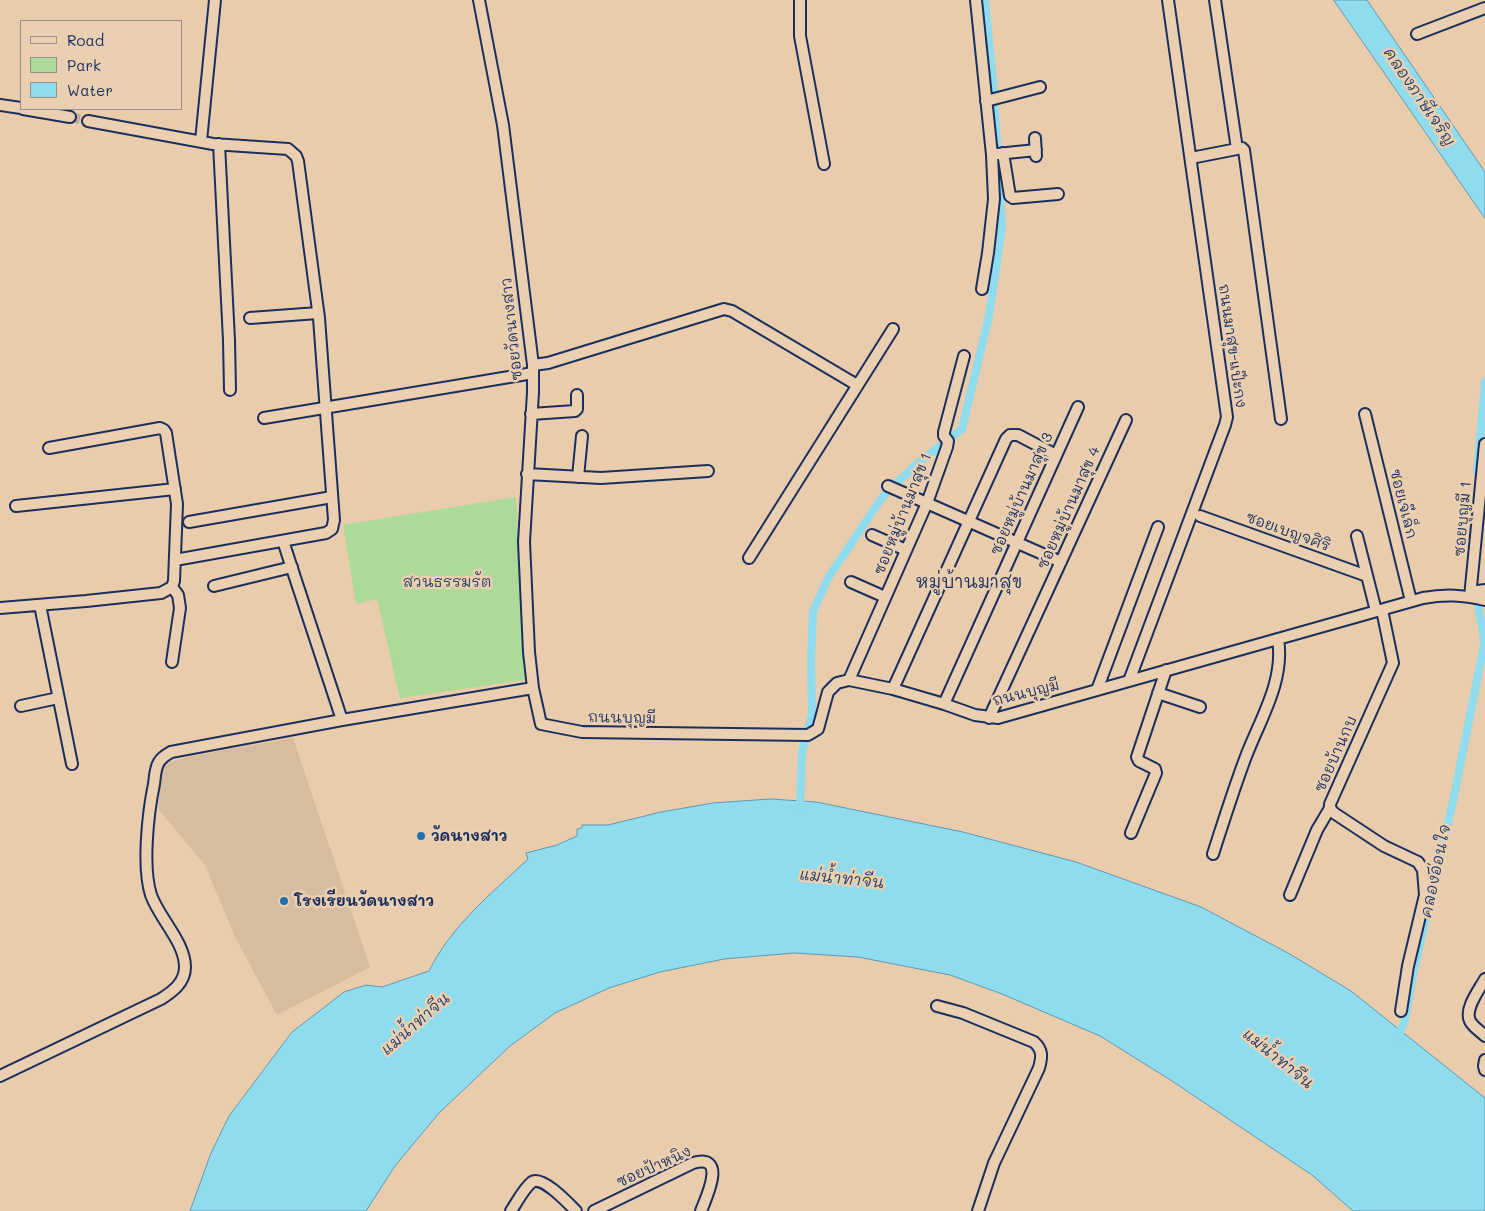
<!DOCTYPE html>
<html>
<head>
<meta charset="utf-8">
<style>
	body { margin:0 }
	#map { position:relative; width:1485px; height:1211px; overflow:hidden; background:#e8ccab; font-family:Mali,sans-serif }
	canvas { display:block }
	.legend { position:absolute; left:20px; top:20px; width:162px; height:90px; box-sizing:border-box; background:#eacfb1; border:1px solid #978f90; margin:0; padding:6px 9px; list-style:none; font-size:15px; color:#1b2f5e }
	.legend li { display:flex; align-items:center; gap:10px; height:25px }
	.legend b { width:25px; border:1px solid #978f90 }
</style>
</head>
<body>
<div id="map">
<canvas width="1485" height="1211"></canvas>
<ul class="legend">
<li><b style="height:6px;background:#eacfb1"></b>Road</li>
<li><b style="height:14px;background:#abda99"></b>Park</li>
<li><b style="height:14px;background:#8edcee"></b>Water</li>
</ul>
</div>
<script>
const context = document.querySelector('canvas').getContext('2d');
context.lineJoin = 'round';
function paint(path, color) { context.fillStyle = color; context.fill(path, 'evenodd'); }
function stroke(path, color, width, dash) { context.strokeStyle = color; context.lineWidth = width; context.lineCap = dash ? 'butt' : 'round'; context.setLineDash(dash || []); context.stroke(path); }
function write(font, color, halo, rows, align = 'center') {
  context.font = font + ' Mali,"Playpen Sans Thai",sans-serif'; context.lineWidth = 5; context.setLineDash([]); context.textBaseline = 'middle'; context.strokeStyle = halo; context.fillStyle = color; for (const [text, x, y, turn = 0] of rows) {
    context.save(); context.translate(x, y); context.rotate((+turn || 0) * Math.PI / 180); context.textAlign = isNaN(turn) ? turn : align; if (halo) context.strokeText(text, 0, 0); context.fillText(text, 0, 0); context.restore();
  }
}
const built = new Path2D(`
	M 293,738 L 370,967 L 277,1015 L 235,937 L 205,865 L 158,809 L 160,778 L 162,768 L 170,762 L 187,757 Z`);
const green = new Path2D(`
	M 516,497 L 525,680 L 400,698 L 377,599 L 356,604 L 343,525 Z`);
const water = new Path2D(`
	M 1334,0 L 1367,0 L 1485,172 L 1485,218 Z
	M 771,799 L 816,802 L 963,832 L 1076,862 L 1201,907 L 1288,953 L 1351,991 L 1485,1098 L 1485,1211 L 1353,1211 L 1312,1175 L 1169,1079 L 1100,1036 L 1002,994 L 950,975 L 858,957 L 794,953 L 724,959 L 660,972 L 609,988 L 555,1013 L 510,1046 L 439,1113 L 395,1166 L 366,1211 L 190,1211 L 211,1153 L 229,1116 L 292,1032 L 344,992 L 366,985 L 382,987 L 429,971 C 451,926 492,893 528,859 L 526,853 L 557,845 L 577,836 L 577,829 L 582,828 L 582,825 L 608,825 L 661,812 L 713,803 Z`);
const canal = new Path2D(`
	M 1477,472 L 1485,382
	M 800,810 L 802,752 L 812,714 L 811,661 L 813,611 L 828,578 L 883,496 L 919,462 L 962,429 L 989,316 L 1002,227 L 993,82 L 985,0
	M 1397,1039 L 1405,1020 L 1413,974 L 1453,801 L 1484,645 L 1483,631 L 1478,606`);
const minorTunnel = new Path2D(`
	M 70,117 L 88,121`);
const minor = new Path2D(`
	M 479,0 L 503,125 L 533,365 L 533,392 L 524,542 L 529,652 L 533,688 L 541,724 L 582,732 L 808,735 L 818,729 L 828,692 L 837,683 L 849,680 L 893,689 L 944,704 L 975,715 L 998,718 L 1423,598 C 1446,594 1462,595 1485,600
	M 800,0 L 800,36 L 824,164
	M 976,0 L 992,155 L 994,199 L 988,253 L 982,289
	M 1215,0 L 1237,149
	M 1417,34 L 1485,8
	M 986,101 L 1040,87
	M 0,105 L 21,108
	M 23,109 L 70,117
	M 88,121 L 213,144 L 288,149 L 296,156 L 298,161 L 319,318 L 334,520 L 332,529 L 326,533 L 175,560
	M 1035,138 L 1036,156
	M 201,141 L 215,0
	M 219,144 L 229,340 L 230,390
	M 1003,153 L 1010,196 L 1013,198 L 1058,194
	M 997,154 L 1036,150
	M 1191,158 L 1237,149 L 1242,148 L 1244,150 L 1281,419
	M 250,318 L 318,313
	M 533,365 L 548,363 L 724,309 L 732,311 L 857,385
	M 531,414 L 575,411 L 577,409 L 577,395
	M 1365,414 L 1411,601
	M 264,418 L 533,373
	M 527,474 L 601,478 L 708,471
	M 578,477 L 582,436
	M 888,486 L 1061,562
	M 16,506 L 175,489
	M 1200,516 L 1367,576
	M 189,522 L 332,497
	M 872,535 L 906,550
	M 1357,536 L 1376,611
	M 283,541 L 342,720
	M 749,558 L 893,329
	M 851,582 L 885,597
	M 214,586 L 292,567
	M 172,587 L 178,595 L 180,608 L 172,662
	M 1471,592 L 1485,590
	M 1470,597 L 1485,444
	M 40,605 L 72,764
	M 0,608 L 86,601 L 161,593 L 172,587 L 174,581 L 177,504 L 166,433 L 164,430 L 160,428 L 49,448
	M 1382,610 L 1393,663 L 1330,804 L 1330,808 L 1334,813 L 1384,846 L 1418,862 L 1423,870 L 1425,895 L 1408,966 L 1401,1011
	M 849,680 L 927,503 L 947,447 L 948,441 L 944,436 L 944,432 L 964,356
	M 1129,681 L 1225,425 L 1227,417 L 1168,0
	M 893,689 L 1006,439 L 1010,435 L 1018,435 L 1056,455
	M 1097,690 L 1158,527
	M 1158,693 L 1200,707
	M 944,704 L 1078,407
	M 21,706 L 58,698
	M 989,718 L 1126,420
	M 1131,833 L 1156,773 L 1155,769 L 1139,761 L 1137,757 L 1166,670
	M 1213,854 C 1223,823 1233,791 1245,759 C 1259,721 1285,682 1278,639
	M 1290,895 L 1317,830 L 1330,808
	M 1485,979 C 1479,990 1464,1009 1470,1021 C 1473,1027 1480,1031 1485,1036
	M 937,1006 L 963,1013 L 1034,1042 C 1043,1050 1042,1057 1039,1068 L 994,1163 L 978,1211
	M 1485,1060 L 1484,1066 L 1485,1070
	M 0,1076 L 161,999 C 172,992 185,983 185,967 C 185,942 159,918 151,895 C 142,867 148,813 154,784 C 155,777 155,768 159,762 C 162,757 166,755 171,752 L 342,720 L 533,688
	M 511,1211 C 517,1202 524,1188 532,1182 C 542,1175 569,1204 576,1211
	M 594,1211 L 693,1163 C 728,1153 706,1198 701,1211`);
const markers = [
	[421,836,5,"#1f6fb2"],
	[284,901,5,"#1f6fb2"]
];
const streetNames = [
	["ซอยวัดนางสาว",512,329,-96],
	["ถนนมาสุข-แป๊ะกง",1232,346,82],
	["ซอยหมู่บ้านมาสุข 3",1022,494,-66],
	["ซอยเจ๊เล็ก",1403,504,76],
	["ซอยหมู่บ้านมาสุข 4",1069,508,-66],
	["ซอยหมู่บ้านมาสุข 1",903,514,-68],
	["ซอยบุญมี 1",1463,519,-85],
	["ซอยเบญจศิริ",1288,532,20],
	["ถนนบุญมี",1026,693,-14],
	["ถนนบุญมี",622,718,1],
	["ซอยบ้านกบ",1336,754,-66],
	["ซอยป้าหนิง",654,1167,-24]
];
const parkNames = [
	["สวนธรรมรัต",447,582]
];
const poiNames = [
	["วัดนางสาว",431,836],
	["โรงเรียนวัดนางสาว",294,901]
];
const waterNames = [
	["คลองภาษีเจริญ",1419,97,56],
	["คลองอ่อนใจ",1436,871,-78],
	["แม่น้ำท่าจีน",842,879,6],
	["แม่น้ำท่าจีน",416,1024,-41],
	["แม่น้ำท่าจีน",1278,1059,39]
];
const quarterNames = [
	["หมู่บ้านมาสุข",969,582]
];
paint(built, '#d6bda0');
paint(green, '#abda99');
paint(water, '#8edcee');
stroke(water, '#6097b4', 1);
stroke(canal, '#8edcee', 8);
stroke(minorTunnel, '#bfad9c', 10, [10, 5]);
stroke(minor, '#1b2f5e', 14);
stroke(minor, '#eacfb1', 10);
for (const [x, y, r, color] of markers) { const dot = new Path2D(); dot.arc(x, y, r, 0, 2 * Math.PI); context.fillStyle = color; context.fill(dot); stroke(dot, '#eacfb1', 2); }
write('15px', '#1b2f5e', '#eacfb1', streetNames);
write('15px', '#294064', '#eacfb1', parkNames);
write('bold 15px', '#1b2f5e', '#eacfb1', poiNames, 'left');
write('italic 16px', '#26406c', '#eacfb1', waterNames);
write('18px', '#1b2f5e', '#eacfb1', quarterNames);
</script>
</body>
</html>
